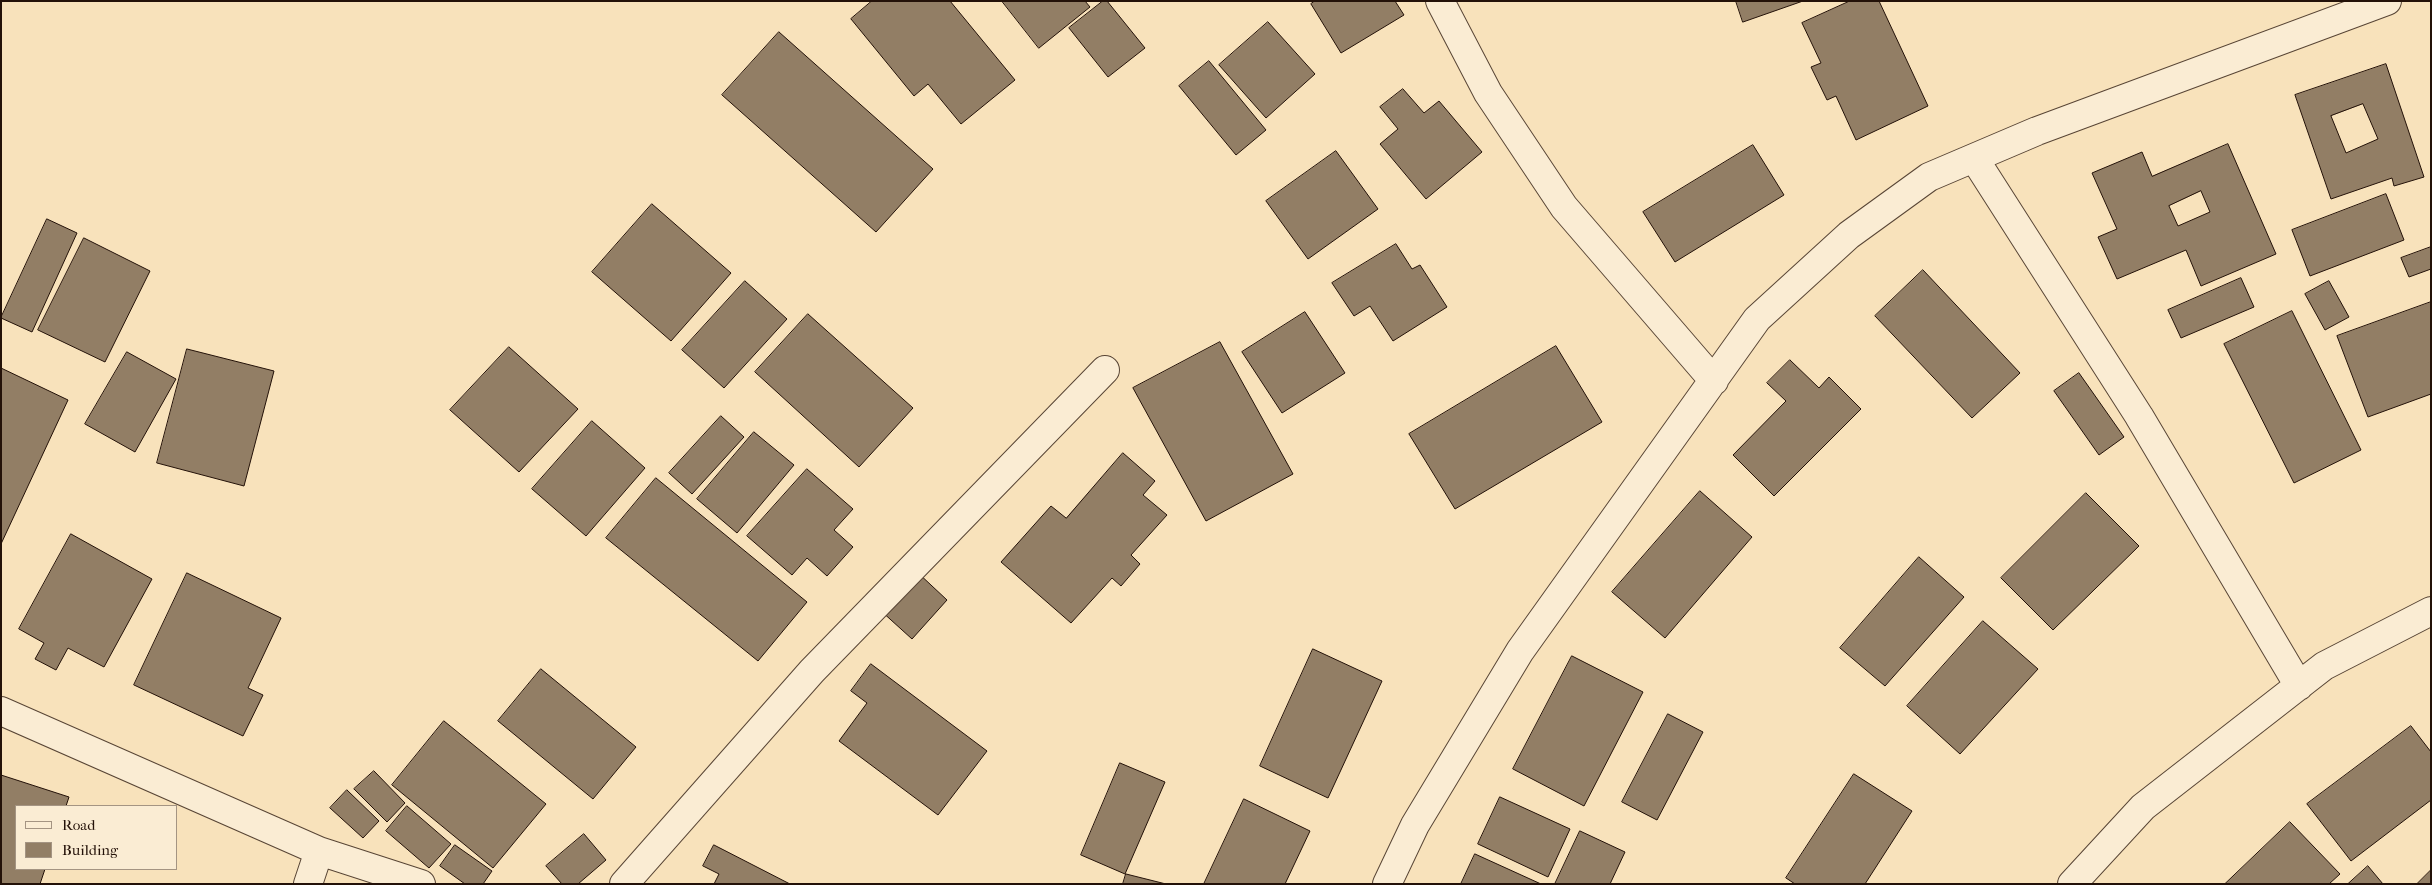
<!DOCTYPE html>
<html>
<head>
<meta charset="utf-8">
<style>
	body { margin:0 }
	#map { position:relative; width:2432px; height:885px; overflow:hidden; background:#f8e2bb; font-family:"IM FELL French Canon",serif }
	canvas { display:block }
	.frame { position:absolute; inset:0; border:2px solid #231108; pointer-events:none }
	.legend { position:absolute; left:15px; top:805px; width:162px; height:65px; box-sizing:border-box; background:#faecd3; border:1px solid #a49482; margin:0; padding:6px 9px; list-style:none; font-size:15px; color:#231108 }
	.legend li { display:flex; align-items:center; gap:10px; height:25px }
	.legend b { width:25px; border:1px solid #a49482 }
</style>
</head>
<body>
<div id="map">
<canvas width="2432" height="885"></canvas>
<div class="frame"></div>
<ul class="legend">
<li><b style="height:6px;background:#faecd3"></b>Road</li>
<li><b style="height:14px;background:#927e65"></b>Building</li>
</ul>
</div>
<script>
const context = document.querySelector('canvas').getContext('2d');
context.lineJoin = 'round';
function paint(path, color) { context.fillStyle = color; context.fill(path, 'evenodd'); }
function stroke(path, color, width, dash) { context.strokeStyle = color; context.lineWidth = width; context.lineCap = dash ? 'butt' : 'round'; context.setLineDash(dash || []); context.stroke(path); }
const building = new Path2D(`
	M 872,1 L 950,1 L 1015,80 L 961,124 L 928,84 L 914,96 L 851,19 Z
	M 1002,1 L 1085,1 L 1090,7 L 1039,48 Z
	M 1103,1 L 1107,1 L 1145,48 L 1108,77 L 1069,28 Z
	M 1315,1 L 1395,1 L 1404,15 L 1341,53 L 1311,4 Z
	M 1736,1 L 1803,1 L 1743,22 Z
	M 1850,1 L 1879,1 L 1928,106 L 1856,140 L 1836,96 L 1827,100 L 1811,67 L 1821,63 L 1802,23 Z
	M 1268,22 L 1315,74 L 1266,118 L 1219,65 Z
	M 779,32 L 933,169 L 876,232 L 722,95 Z
	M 1209,61 L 1266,130 L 1236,155 L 1179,86 Z
	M 2386,64 L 2424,177 L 2394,186 L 2392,178 L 2331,199 L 2295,95 ZM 2363,104 L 2378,139 L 2346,153 L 2331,116 Z
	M 1403,89 L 1424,113 L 1439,101 L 1482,152 L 1426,199 L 1380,144 L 1398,129 L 1380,107 Z
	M 2228,144 L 2276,254 L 2201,286 L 2186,250 L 2117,279 L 2098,237 L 2117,229 L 2092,173 L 2142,152 L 2152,176 ZM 2201,191 L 2210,212 L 2178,226 L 2169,206 Z
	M 1753,145 L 1784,195 L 1675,262 L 1643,212 Z
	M 1336,151 L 1378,209 L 1308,259 L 1266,201 Z
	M 2386,194 L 2404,240 L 2310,276 L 2292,230 Z
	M 652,204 L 731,273 L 671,341 L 592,272 Z
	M 47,219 L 77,233 L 32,332 L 1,318 Z
	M 84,238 L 150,271 L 105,362 L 38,330 Z
	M 1396,244 L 1412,269 L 1420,265 L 1447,307 L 1393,341 L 1370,306 L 1354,316 L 1332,283 Z
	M 2431,247 L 2431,269 L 2409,277 L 2401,258 Z
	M 1923,270 L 2020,373 L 1972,418 L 1875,316 Z
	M 2241,278 L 2254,307 L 2181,338 L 2168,310 Z
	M 745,281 L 787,319 L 724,388 L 682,350 Z
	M 2329,281 L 2349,317 L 2325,330 L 2305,294 Z
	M 2431,302 L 2431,394 L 2368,417 L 2337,336 Z
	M 2292,311 L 2361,450 L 2294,483 L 2224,344 Z
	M 1305,312 L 1345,373 L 1282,413 L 1242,352 Z
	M 808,314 L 913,408 L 859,467 L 755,372 Z
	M 1220,342 L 1293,474 L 1206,521 L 1133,388 Z
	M 1556,346 L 1602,422 L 1455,509 L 1409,434 Z
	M 509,347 L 578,409 L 519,472 L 450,410 Z
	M 187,349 L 274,371 L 244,486 L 157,463 Z
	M 127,352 L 176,379 L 135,452 L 85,424 Z
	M 1790,360 L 1819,388 L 1829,377 L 1861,409 L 1774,496 L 1733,455 L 1786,401 L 1767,383 Z
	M 1,368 L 68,400 L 1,544 Z
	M 2079,373 L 2124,437 L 2099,455 L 2054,391 Z
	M 721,416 L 744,437 L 692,494 L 669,473 Z
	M 592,421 L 645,468 L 586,536 L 532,489 Z
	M 754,432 L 794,465 L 737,533 L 697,499 Z
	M 1123,453 L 1155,481 L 1143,495 L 1167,515 L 1131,555 L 1140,564 L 1121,586 L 1112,578 L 1071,623 L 1001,562 L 1051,506 L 1066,518 Z
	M 807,469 L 853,509 L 834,530 L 853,547 L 827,576 L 807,558 L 792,575 L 747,536 Z
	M 656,478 L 807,602 L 758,661 L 606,538 Z
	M 1700,491 L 1752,537 L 1665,638 L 1612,592 Z
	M 2086,493 L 2139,546 L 2053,630 L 2001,578 Z
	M 71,534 L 152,579 L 104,667 L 68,648 L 56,670 L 35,659 L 44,643 L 19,629 Z
	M 1919,557 L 1964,597 L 1885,686 L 1840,648 Z
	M 916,571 L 947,600 L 912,639 L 880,610 Z
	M 187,573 L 281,618 L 248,688 L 263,695 L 243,736 L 134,685 Z
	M 1983,621 L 2038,669 L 1960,754 L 1907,706 Z
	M 1313,649 L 1382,681 L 1328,798 L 1260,766 Z
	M 1572,656 L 1643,692 L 1584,806 L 1513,769 Z
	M 871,664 L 987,751 L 938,815 L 839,741 L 867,703 L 851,691 Z
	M 541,669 L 636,747 L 593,799 L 498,721 Z
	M 1668,714 L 1703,732 L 1657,820 L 1622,802 Z
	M 444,721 L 546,804 L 493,868 L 392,785 Z
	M 2411,726 L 2431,752 L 2431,800 L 2351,861 L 2307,804 Z
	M 1120,763 L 1165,782 L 1125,874 L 1081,855 Z
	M 374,771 L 405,803 L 387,822 L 354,789 Z
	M 1854,774 L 1912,811 L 1865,884 L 1795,884 L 1786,878 Z
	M 1,775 L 69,797 L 66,806 L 16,806 L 16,869 L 45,869 L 40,884 L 1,884 Z
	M 347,790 L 379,821 L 363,838 L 330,808 Z
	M 1500,797 L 1570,829 L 1548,877 L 1478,844 Z
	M 1244,799 L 1310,831 L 1285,884 L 1204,884 Z
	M 407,806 L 451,844 L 429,868 L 386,831 Z
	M 2290,822 L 2340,874 L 2329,884 L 2225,884 Z
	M 1580,831 L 1625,852 L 1610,884 L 1555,884 Z
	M 584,834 L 606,860 L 578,884 L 562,884 L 546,866 Z
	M 455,845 L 492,871 L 483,884 L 465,884 L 440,866 Z
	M 714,845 L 790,884 L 714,884 L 719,874 L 703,866 Z
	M 1475,854 L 1541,884 L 1461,884 Z
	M 2368,866 L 2383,884 L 2348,884 Z
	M 2431,870 L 2431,884 L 2417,884 Z
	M 1126,874 L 1166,884 L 1123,884 Z`);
const street = new Path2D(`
	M 1440,1 L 1488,93 L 1564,207 L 1714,381
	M 1974,158 L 2139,416 L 2299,686
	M 1,711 L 319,851 L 421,884
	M 308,884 L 319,851
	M 624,884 L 812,671 L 1105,370
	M 1387,884 L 1415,825 L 1520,651 L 1757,319 L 1849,235 L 1929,177 L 2037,131 L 2387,1
	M 2072,884 L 2143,807 L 2324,666 L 2431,611`);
paint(building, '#927e65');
stroke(building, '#231108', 1);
stroke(street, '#584535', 30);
stroke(street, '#faecd3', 28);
</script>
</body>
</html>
